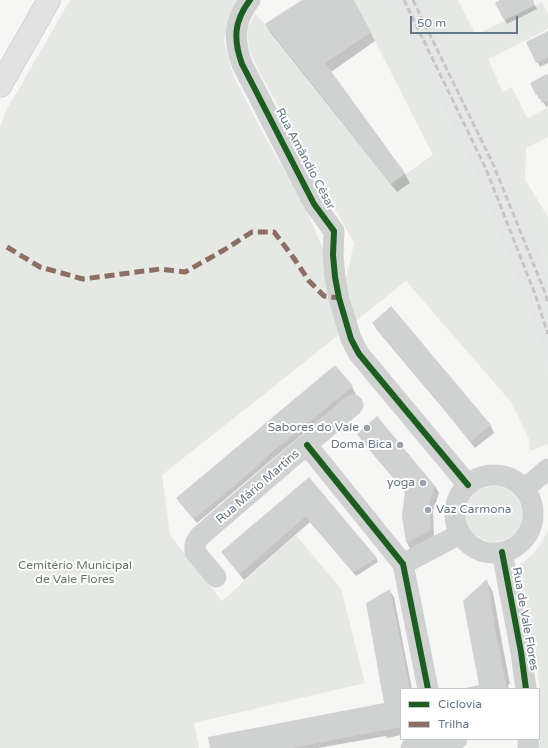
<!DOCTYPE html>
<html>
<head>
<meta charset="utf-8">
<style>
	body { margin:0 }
	#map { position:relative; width:548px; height:748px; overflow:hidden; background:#f6f6f5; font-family:"Varela Round",sans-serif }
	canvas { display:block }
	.legend { position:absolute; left:400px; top:688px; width:140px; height:52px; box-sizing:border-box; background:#fff; border:1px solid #c1c9cf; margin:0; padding:5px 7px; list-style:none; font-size:12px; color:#657786 }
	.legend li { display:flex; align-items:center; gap:8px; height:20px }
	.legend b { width:20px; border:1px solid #c1c9cf }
	.scale { position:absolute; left:410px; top:16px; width:108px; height:18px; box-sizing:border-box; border:2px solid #657786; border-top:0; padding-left:5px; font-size:12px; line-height:14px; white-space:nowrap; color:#657786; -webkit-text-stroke:3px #fff; paint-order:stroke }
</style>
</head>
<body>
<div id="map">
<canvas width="548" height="748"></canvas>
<ul class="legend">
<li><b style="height:5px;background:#1b5e20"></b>Ciclovia</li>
<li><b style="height:5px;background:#8d6e63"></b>Trilha</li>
</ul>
<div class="scale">50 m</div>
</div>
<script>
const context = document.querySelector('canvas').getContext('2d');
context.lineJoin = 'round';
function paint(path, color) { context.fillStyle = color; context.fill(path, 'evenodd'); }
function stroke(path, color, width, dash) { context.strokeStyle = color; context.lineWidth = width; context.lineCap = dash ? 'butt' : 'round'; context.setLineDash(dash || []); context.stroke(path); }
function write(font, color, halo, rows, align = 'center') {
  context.font = font + ' "Varela Round",sans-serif'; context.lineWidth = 4; context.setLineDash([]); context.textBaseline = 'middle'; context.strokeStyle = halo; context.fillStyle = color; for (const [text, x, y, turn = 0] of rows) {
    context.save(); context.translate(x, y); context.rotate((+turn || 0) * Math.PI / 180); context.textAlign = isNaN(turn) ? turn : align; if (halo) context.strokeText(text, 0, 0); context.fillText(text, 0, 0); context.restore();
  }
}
const built = new Path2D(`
	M 390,0 L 426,0 L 544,256 L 548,270 L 548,371 L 525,304 L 476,175 Z`);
const green = new Path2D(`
	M 70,0 L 238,0 L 232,10 L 224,41 L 233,75 L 265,137 L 301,200 L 323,248 L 340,334 L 162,475 L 170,535 L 222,601 L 296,535 L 341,589 L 365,683 L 194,723 L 199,748 L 0,748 L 0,127 L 6,111 Z
	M 354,0 L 390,0 L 476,175 L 525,304 L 548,371 L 548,444 L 530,451 L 529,439 L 511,402 L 406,281 L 356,321 L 346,279 L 354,243 L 260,73 L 249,49 L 247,30 L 255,14 L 265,24 L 391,184 L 433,155 Z
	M 424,0 L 458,0 L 476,35 L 542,2 L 548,14 L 548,29 L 488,59 L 503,92 L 512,87 L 527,118 L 548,108 L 548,137 L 526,148 L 525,179 L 548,217 L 548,270 L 544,256 Z
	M466 514a28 28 0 1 1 56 0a28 28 0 1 1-56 0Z
	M 548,529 L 548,748 L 538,748 L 540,692 L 538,673 L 518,570 C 521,562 528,559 533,554 C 540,546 544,538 548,529 Z`);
const shadow = new Path2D(`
	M 304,0 L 353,0 L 375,41 L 331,72 L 405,174 L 410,183 L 397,192 L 271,33 L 266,25 Z
	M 502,0 L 532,0 L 537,9 L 507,24 L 496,3 Z
	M 548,32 L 548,63 L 540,67 L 527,42 Z
	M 548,75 L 548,106 L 546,107 L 541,98 L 539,99 L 537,94 Z
	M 391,308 L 491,426 L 494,433 L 475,448 L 451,418 L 377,330 L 373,323 Z
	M 352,387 L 356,394 L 331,414 L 329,412 L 275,457 L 197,523 L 180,503 L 178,499 Z
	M 358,434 L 435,486 L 439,493 L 433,512 L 434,537 L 411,550 L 407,543 L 403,516 L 406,493 L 362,441 Z
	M 309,479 L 376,558 L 378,562 L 356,576 L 310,522 L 244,580 L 227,559 L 223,553 Z
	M 486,580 L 493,592 L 503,648 L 510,684 L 508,685 L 509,689 L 463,689 L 480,686 Z
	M 390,591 L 394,597 L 412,689 L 401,689 L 401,735 L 387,738 L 386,736 L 318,748 L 211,748 L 385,704 Z`);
const building = new Path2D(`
	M 302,0 L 354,0 L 371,32 L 325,63 L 405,173 L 391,184 L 265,24 Z
	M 500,0 L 533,0 L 535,5 L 504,20 L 495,3 Z
	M 548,31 L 548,57 L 536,63 L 526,42 Z
	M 547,74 L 548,75 L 548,101 L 542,103 L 538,94 L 536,95 L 530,83 Z
	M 391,306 L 491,425 L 470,442 L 446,411 L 372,323 Z
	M 335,365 L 353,386 L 272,452 L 247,475 L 194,519 L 176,498 Z
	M 377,416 L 435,486 L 429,505 L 431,530 L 406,543 L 402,516 L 405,491 L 357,434 Z
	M 309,477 L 377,558 L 353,572 L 306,516 L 240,574 L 221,552 Z
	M 487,579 L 496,634 L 507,689 L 462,689 L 479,685 L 463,601 Z
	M 390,589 L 410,689 L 401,689 L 401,727 L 291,748 L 210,748 L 208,737 L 384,703 L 366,603 Z`);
const minor = new Path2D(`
	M 250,0 C 234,21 233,39 242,64 L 314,204 L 334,231 L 333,255 L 335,277 L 339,298 L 351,339 L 359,354 L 468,485
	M 307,445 L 403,564 L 428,689
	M455 514a39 39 0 1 1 78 0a39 39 0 1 1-78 0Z
	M 524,489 L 548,469
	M 502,552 L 521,652 L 526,689
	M 403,564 L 460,534
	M 216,577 L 195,552 L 195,544 L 200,536 L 353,405
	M 411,748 L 457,739
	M 528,748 L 528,739`);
const highway = new Path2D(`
	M 0,86 L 49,0`);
const rail = new Path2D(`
	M 404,0 L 486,169 L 535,294 L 548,334
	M 413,0 L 493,164 L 544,290 L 548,303`);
const quiet = new Path2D(`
	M 7,247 L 40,267 L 83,279 L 160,269 L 185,272 L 224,250 L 252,232 L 274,232 L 293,257 L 309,281 L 324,296 L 339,298`);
const cycleway = new Path2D(`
	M 250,0 C 234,21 233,39 242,64 L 314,204 L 334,231 L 333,255 L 335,277 L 339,298 L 351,339 L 359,354 L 468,485
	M 307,445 L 403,564 L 428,689
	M 502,552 L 521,652 L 526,689`);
const markers = [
	[367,428,4,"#98a3ad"],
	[400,445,4,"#98a3ad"],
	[423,483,4,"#98a3ad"],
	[428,510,4,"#98a3ad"]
];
const streetNames = [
	["Rua Amândio César",305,159,62],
	["Rua Mário Martins",258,487,-41],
	["Rua de Vale Flores",525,619,80]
];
const poiNames = [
	["Sabores do Vale",359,428],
	["Doma Bica",392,445],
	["yoga",415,483],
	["Vaz Carmona",436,510,"left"]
];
const parkNames = [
	["Cemitério Municipal",75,566],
	["de Vale Flores",75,580]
];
paint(built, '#e5e6e6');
paint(green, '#e6e9e3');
paint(shadow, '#0003');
paint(building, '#d0d1d1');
stroke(highway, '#d1d2d3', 24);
stroke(minor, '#d0d1d1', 21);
stroke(highway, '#e2e2e3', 22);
stroke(rail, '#c6c6c7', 3, [6, 3]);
stroke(quiet, '#8d6e63', 5, [10, 5]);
stroke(cycleway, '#1b5e20', 6);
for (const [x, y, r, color] of markers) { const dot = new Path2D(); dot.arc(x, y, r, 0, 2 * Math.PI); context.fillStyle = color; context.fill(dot); stroke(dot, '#fff', 1.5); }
write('12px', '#657786', '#fff', streetNames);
write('12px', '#657786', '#fff', poiNames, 'right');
write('12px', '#657860', '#fff', parkNames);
</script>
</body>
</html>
